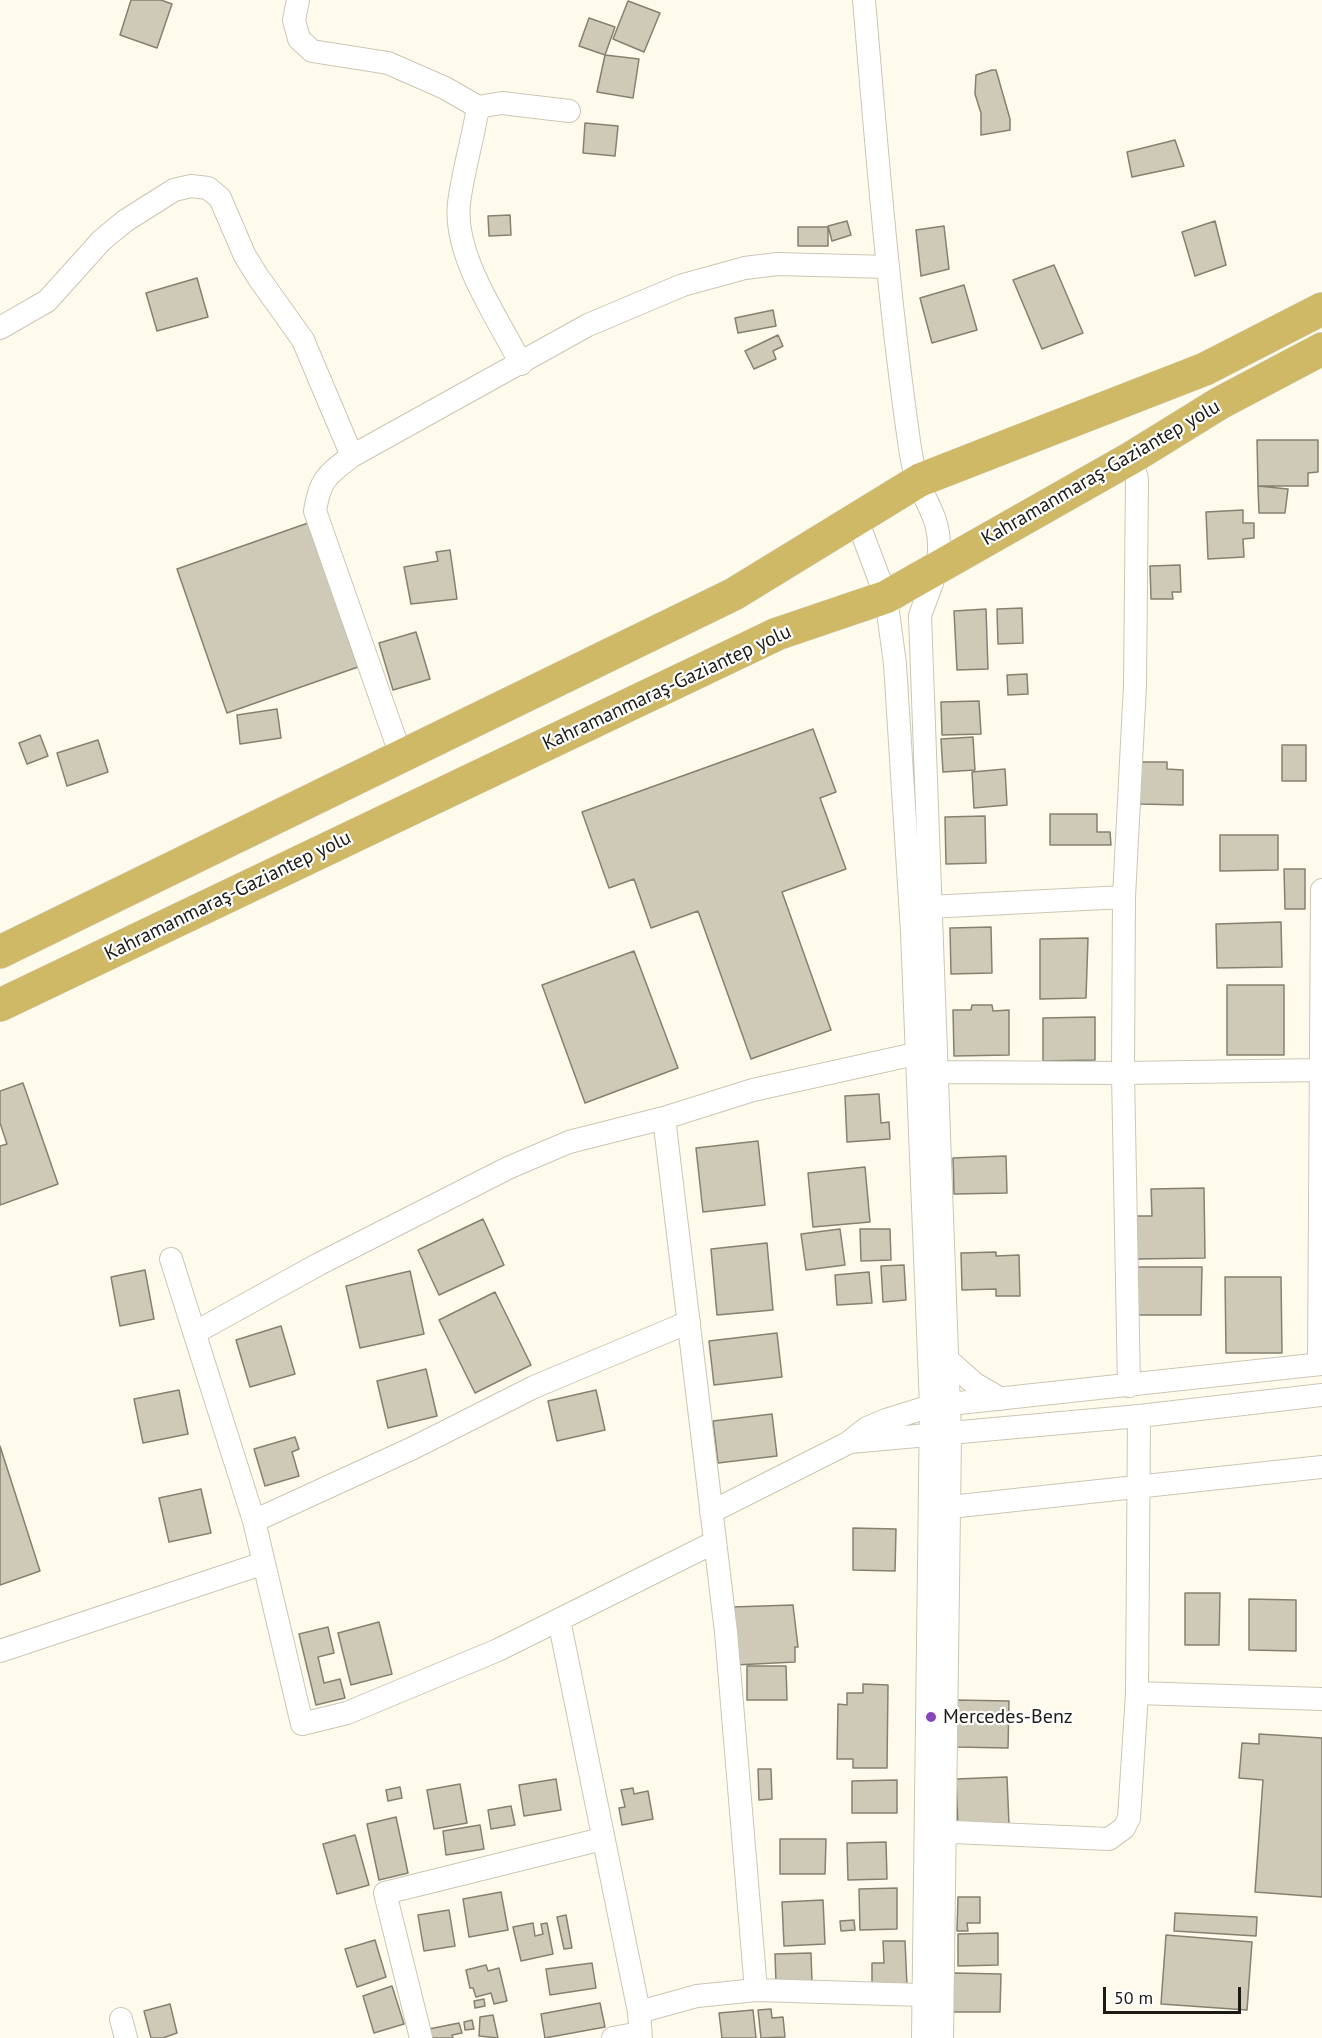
<!DOCTYPE html>
<html>
<head>
<meta charset="utf-8">
<style>
	body { margin:0 }
	#map { position:relative; width:1322px; height:2038px; overflow:hidden; background:#fffbec; font-family:"PT Sans",sans-serif }
	canvas { display:block }
	.scale { position:absolute; left:1103px; top:1987px; width:138px; height:27px; box-sizing:border-box; border:3px solid #1c1a14; border-top:0; padding-left:8px; font-size:18px; line-height:21px; white-space:nowrap; color:#1c1a14; -webkit-text-stroke:4px #fff; paint-order:stroke }
</style>
</head>
<body>
<div id="map">
<canvas width="1322" height="2038"></canvas>
<div class="scale">50 m</div>
</div>
<script>
const context = document.querySelector('canvas').getContext('2d');
context.lineJoin = 'round';
function paint(path, color) { context.fillStyle = color; context.fill(path, 'evenodd'); }
function stroke(path, color, width, dash) { context.strokeStyle = color; context.lineWidth = width; context.lineCap = dash ? 'butt' : 'round'; context.setLineDash(dash || []); context.stroke(path); }
function write(font, color, halo, rows, align = 'center') {
  context.font = font + ' "PT Sans",sans-serif'; context.lineWidth = 4.5; context.setLineDash([]); context.textBaseline = 'middle'; context.strokeStyle = halo; context.fillStyle = color; for (const [text, x, y, turn = 0] of rows) {
    context.save(); context.translate(x, y); context.rotate((+turn || 0) * Math.PI / 180); context.textAlign = isNaN(turn) ? turn : align; if (halo) context.strokeText(text, 0, 0); context.fillText(text, 0, 0); context.restore();
  }
}
const building = new Path2D(`
	M 131,0 L 161,0 L 172,4 L 157,48 L 120,35 Z
	M 628,1 L 660,13 L 644,52 L 613,39 Z
	M 589,18 L 615,27 L 605,55 L 579,46 Z
	M 605,55 L 639,59 L 633,98 L 597,92 Z
	M 992,70 L 996,70 L 1010,119 L 1010,130 L 981,135 L 981,113 L 975,94 L 976,75 Z
	M 585,123 L 618,126 L 615,156 L 583,153 Z
	M 1175,140 L 1184,166 L 1132,177 L 1127,152 Z
	M 510,215 L 511,235 L 489,236 L 488,216 Z
	M 847,221 L 851,235 L 832,241 L 828,226 Z
	M 1215,221 L 1226,265 L 1195,276 L 1182,232 Z
	M 944,226 L 949,269 L 921,276 L 916,230 Z
	M 798,227 L 828,227 L 828,246 L 798,246 Z
	M 1054,265 L 1083,333 L 1042,349 L 1013,280 Z
	M 197,278 L 208,317 L 157,331 L 146,293 Z
	M 964,285 L 977,330 L 932,343 L 920,298 Z
	M 773,310 L 776,326 L 738,333 L 735,318 Z
	M 778,335 L 783,346 L 773,351 L 776,359 L 754,369 L 745,351 Z
	M 1257,440 L 1318,440 L 1318,472 L 1308,473 L 1308,486 L 1258,486 Z
	M 1258,486 L 1288,489 L 1285,513 L 1259,513 Z
	M 1243,510 L 1243,523 L 1254,523 L 1254,538 L 1243,539 L 1244,557 L 1208,559 L 1206,512 Z
	M 308,523 L 358,667 L 227,713 L 177,569 Z
	M 450,550 L 457,599 L 411,604 L 404,567 L 438,561 L 436,552 Z
	M 1180,565 L 1181,592 L 1172,592 L 1173,599 L 1151,599 L 1150,566 Z
	M 1022,608 L 1023,643 L 998,644 L 997,609 Z
	M 986,609 L 988,669 L 957,670 L 954,611 Z
	M 416,632 L 430,679 L 393,690 L 379,643 Z
	M 1027,674 L 1028,694 L 1008,695 L 1007,675 Z
	M 979,701 L 981,734 L 942,735 L 941,702 Z
	M 277,709 L 281,738 L 240,744 L 237,715 Z
	M 813,729 L 836,792 L 820,798 L 846,869 L 782,892 L 831,1030 L 751,1059 L 698,911 L 651,928 L 634,879 L 609,888 L 582,812 Z
	M 40,735 L 48,756 L 27,764 L 19,743 Z
	M 973,737 L 975,770 L 943,772 L 941,739 Z
	M 98,740 L 108,772 L 67,786 L 57,753 Z
	M 1282,745 L 1306,745 L 1306,781 L 1282,781 Z
	M 1140,762 L 1167,762 L 1167,769 L 1183,770 L 1183,805 L 1140,804 Z
	M 1005,769 L 1007,805 L 974,808 L 972,772 Z
	M 1050,814 L 1097,814 L 1097,832 L 1110,832 L 1111,845 L 1050,845 Z
	M 985,816 L 986,863 L 946,864 L 945,817 Z
	M 1220,835 L 1278,835 L 1278,870 L 1220,871 Z
	M 1284,869 L 1305,869 L 1305,909 L 1285,909 Z
	M 1281,922 L 1282,967 L 1217,968 L 1216,924 Z
	M 991,927 L 992,973 L 951,974 L 950,928 Z
	M 1088,938 L 1086,998 L 1040,999 L 1040,939 Z
	M 634,951 L 678,1068 L 585,1103 L 542,985 Z
	M 1227,985 L 1284,985 L 1284,1055 L 1227,1055 Z
	M 972,1005 L 992,1005 L 993,1011 L 1009,1010 L 1009,1055 L 954,1056 L 953,1010 L 971,1010 Z
	M 1095,1017 L 1095,1060 L 1043,1061 L 1043,1018 Z
	M 23,1083 L 58,1184 L 0,1205 L 0,1146 L 7,1144 L 0,1123 L 0,1091 Z
	M 879,1094 L 881,1123 L 889,1122 L 890,1139 L 847,1142 L 845,1096 Z
	M 758,1141 L 765,1205 L 703,1212 L 696,1148 Z
	M 1006,1156 L 1007,1193 L 954,1194 L 953,1158 Z
	M 865,1167 L 870,1222 L 813,1227 L 808,1173 Z
	M 1204,1188 L 1205,1258 L 1137,1259 L 1136,1216 L 1152,1216 L 1151,1189 Z
	M 483,1219 L 504,1265 L 439,1295 L 418,1250 Z
	M 840,1229 L 845,1265 L 806,1270 L 801,1234 Z
	M 860,1229 L 890,1229 L 891,1260 L 861,1261 Z
	M 767,1243 L 773,1310 L 717,1315 L 711,1249 Z
	M 996,1252 L 996,1256 L 1019,1255 L 1020,1296 L 996,1296 L 996,1289 L 962,1290 L 961,1253 Z
	M 904,1265 L 906,1300 L 883,1302 L 881,1266 Z
	M 1137,1267 L 1202,1267 L 1201,1315 L 1137,1315 Z
	M 145,1270 L 154,1319 L 120,1326 L 111,1277 Z
	M 410,1271 L 424,1334 L 360,1348 L 346,1286 Z
	M 869,1272 L 872,1303 L 837,1305 L 835,1275 Z
	M 1225,1277 L 1281,1277 L 1282,1353 L 1226,1353 Z
	M 495,1292 L 531,1365 L 475,1393 L 439,1320 Z
	M 281,1326 L 295,1374 L 250,1387 L 236,1340 Z
	M 777,1333 L 782,1377 L 714,1385 L 709,1341 Z
	M 426,1369 L 437,1416 L 388,1428 L 377,1381 Z
	M 179,1390 L 188,1434 L 143,1443 L 134,1399 Z
	M 596,1390 L 605,1430 L 557,1441 L 548,1401 Z
	M 772,1414 L 777,1456 L 718,1463 L 713,1421 Z
	M 295,1437 L 299,1449 L 292,1452 L 299,1476 L 265,1486 L 254,1449 Z
	M 0,1446 L 40,1571 L 0,1585 Z
	M 201,1489 L 211,1533 L 169,1542 L 159,1498 Z
	M 853,1528 L 896,1529 L 895,1571 L 853,1570 Z
	M 1185,1593 L 1220,1593 L 1219,1645 L 1185,1645 Z
	M 1249,1599 L 1296,1600 L 1296,1651 L 1249,1650 Z
	M 793,1605 L 798,1647 L 795,1647 L 795,1662 L 735,1665 L 732,1607 Z
	M 379,1622 L 392,1674 L 351,1685 L 338,1633 Z
	M 328,1627 L 334,1653 L 318,1657 L 324,1683 L 340,1679 L 345,1698 L 316,1705 L 299,1634 Z
	M 747,1666 L 786,1666 L 787,1700 L 747,1700 Z
	M 863,1684 L 888,1685 L 887,1768 L 853,1768 L 853,1759 L 837,1759 L 838,1704 L 847,1705 L 847,1693 L 863,1693 Z
	M 956,1700 L 1009,1701 L 1008,1748 L 956,1747 Z
	M 1259,1734 L 1322,1738 L 1322,1897 L 1255,1892 L 1263,1780 L 1239,1778 L 1242,1743 L 1259,1744 Z
	M 758,1769 L 771,1769 L 772,1799 L 759,1800 Z
	M 1007,1777 L 1009,1825 L 958,1826 L 956,1779 Z
	M 556,1779 L 561,1810 L 524,1816 L 519,1785 Z
	M 897,1780 L 897,1813 L 852,1813 L 852,1781 Z
	M 460,1784 L 467,1823 L 434,1829 L 427,1790 Z
	M 400,1787 L 402,1798 L 388,1801 L 386,1790 Z
	M 633,1788 L 634,1794 L 648,1791 L 653,1819 L 622,1825 L 619,1808 L 625,1807 L 621,1790 Z
	M 511,1806 L 515,1825 L 491,1829 L 488,1810 Z
	M 396,1817 L 408,1873 L 379,1880 L 367,1824 Z
	M 480,1825 L 484,1849 L 446,1855 L 443,1831 Z
	M 355,1835 L 369,1885 L 337,1894 L 323,1844 Z
	M 780,1839 L 826,1839 L 825,1874 L 780,1874 Z
	M 886,1842 L 887,1879 L 848,1880 L 847,1843 Z
	M 897,1888 L 897,1929 L 860,1930 L 859,1889 Z
	M 501,1892 L 508,1930 L 469,1937 L 463,1899 Z
	M 958,1897 L 980,1897 L 980,1923 L 967,1923 L 968,1931 L 957,1931 Z
	M 823,1900 L 825,1944 L 784,1946 L 782,1902 Z
	M 449,1910 L 455,1946 L 424,1951 L 418,1915 Z
	M 1175,1913 L 1257,1917 L 1256,1936 L 1174,1931 Z
	M 566,1915 L 572,1948 L 564,1949 L 557,1917 Z
	M 854,1920 L 855,1930 L 841,1931 L 840,1921 Z
	M 533,1923 L 535,1936 L 543,1934 L 541,1924 L 547,1923 L 553,1954 L 521,1961 L 513,1927 Z
	M 998,1933 L 998,1965 L 958,1966 L 958,1934 Z
	M 1166,1935 L 1252,1942 L 1247,2010 L 1161,2004 Z
	M 375,1940 L 386,1977 L 357,1987 L 345,1949 Z
	M 883,1941 L 905,1941 L 907,1986 L 872,1988 L 872,1963 L 884,1963 Z
	M 811,1953 L 812,1982 L 776,1983 L 775,1954 Z
	M 592,1963 L 596,1988 L 550,1995 L 546,1969 Z
	M 486,1965 L 488,1971 L 499,1968 L 507,2001 L 494,2004 L 491,1993 L 476,1997 L 473,1988 L 470,1988 L 466,1970 Z
	M 953,1973 L 1001,1974 L 1000,2012 L 953,2012 Z
	M 392,1986 L 404,2024 L 374,2033 L 363,1996 Z
	M 484,1999 L 485,2006 L 475,2008 L 474,2001 Z
	M 600,2003 L 605,2027 L 545,2038 L 541,2014 Z
	M 170,2004 L 177,2033 L 163,2038 L 151,2038 L 144,2011 Z
	M 771,2009 L 772,2018 L 783,2017 L 785,2037 L 761,2038 L 758,2010 Z
	M 753,2010 L 756,2038 L 722,2038 L 719,2013 Z
	M 493,2015 L 498,2038 L 479,2036 L 480,2017 Z
	M 472,2020 L 474,2029 L 465,2030 L 464,2022 Z
	M 459,2023 L 462,2033 L 452,2035 L 453,2038 L 431,2038 L 429,2029 Z`);
const minor = new Path2D(`
	M 298,0 L 294,20 L 299,39 L 312,51 L 388,63 L 445,88 L 478,107 L 502,103 L 569,111
	M 864,0 C 876,140 887,281 906,420 C 909,439 911,465 918,483 C 928,505 939,520 939,546 C 940,569 927,594 920,616 L 950,1435 L 942,2038
	M 478,107 C 473,139 463,171 459,203 C 453,256 498,318 521,364
	M 0,328 L 47,301 L 102,240 L 125,221 L 174,190 L 191,186 L 208,188 L 220,198 L 245,256 L 258,277 L 303,340 L 352,456
	M 856,517 L 886,597 L 895,664 L 912,932 L 931,1406 L 923,2038
	M 401,756 L 315,511 C 320,479 327,475 352,456 L 588,325 L 683,285 L 745,268 L 777,264 L 888,267
	M 929,907 L 1124,897
	M 936,1072 L 1123,1073 L 1322,1070
	M 664,1118 L 726,1632 L 756,1990
	M 171,1259 L 254,1521 L 302,1724 L 347,1713 L 498,1650 L 715,1542
	M 196,1332 L 319,1264 L 508,1168 L 569,1142 L 664,1118 L 753,1090 L 915,1054
	M 948,1360 L 975,1384 L 1001,1399
	M 1319,1364 L 1322,890
	M 1129,1386 L 1123,1073 L 1124,897 L 1135,685 L 1137,479 L 1131,458
	M 850,1442 L 1139,1416 L 1322,1395
	M 950,1507 L 1322,1467
	M 711,1512 L 848,1443 L 867,1428 L 886,1420 L 931,1406 L 1322,1364
	M 254,1521 L 413,1448 L 534,1387 L 689,1322
	M 559,1620 L 639,2012 L 641,2038
	M 0,1651 L 264,1563
	M 1137,1693 L 1322,1699
	M 931,1831 L 1109,1839 L 1124,1828 L 1129,1818 L 1137,1693 L 1139,1416
	M 639,2012 L 697,1996 L 756,1990 L 922,1995
	M 121,2019 L 126,2038
	M 421,2038 L 385,1893 L 602,1839
	M 613,2038 L 640,2033`);
const highway = new Path2D(`
	M 0,952 L 734,594 L 920,480 L 1205,369 L 1322,309
	M 0,1005 L 777,634 L 886,597 L 1131,458 L 1220,403 L 1322,349`);
const markers = [
	[931,1717,6,"#8746ba"]
];
const streetNames = [
	["Kahramanmaraş-Gaziantep yolu",1101,473,-30],
	["Kahramanmaraş-Gaziantep yolu",667,688,-25],
	["Kahramanmaraş-Gaziantep yolu",228,896,-26]
];
const poiNames = [
	["Mercedes-Benz",943,1717]
];
paint(building, '#cfcab8');
stroke(building, '#858070', 1.5);
stroke(minor, '#cbc6b4', 24);
stroke(highway, '#dfdfde', 34);
stroke(minor, '#fff', 22);
stroke(highway, '#d0b966', 33);
for (const [x, y, r, color] of markers) { const dot = new Path2D(); dot.arc(x, y, r, 0, 2 * Math.PI); context.fillStyle = color; context.fill(dot); stroke(dot, '#fff', 2); }
write('20px', '#1c1a14', '#fff', streetNames);
write('20px', '#1c1a14', '#fff', poiNames, 'left');
</script>
</body>
</html>
